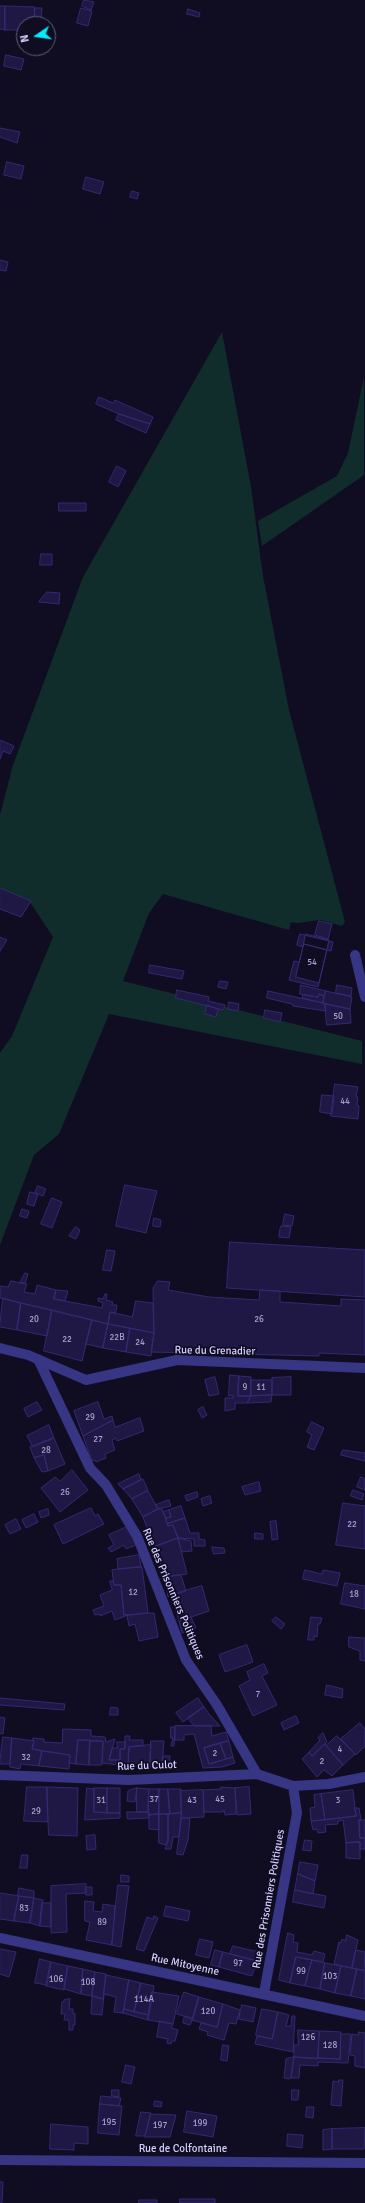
<!DOCTYPE html>
<html>
<head>
<meta charset="utf-8">
<style>
	body { margin:0 }
	#map { position:relative; width:365px; height:2203px; overflow:hidden; background:#100d23; font-family:Signika,sans-serif }
	canvas { display:block }
	.north { position:absolute; left:16px; top:16px; width:40px; height:40px; box-sizing:border-box; background:#100d23; border:1px solid #5e5b7b; border-radius:50%; rotate:257deg; font-size:11px; font-weight:700; line-height:16px; text-align:center; color:#d2cfff }
	.north::after { content:''; display:block; margin:auto; width:14px; height:18px; background:#00ecfa; clip-path:polygon(50% 0,100% 100%,50% 72%,0 100%) }
</style>
</head>
<body>
<div id="map">
<canvas width="365" height="2203"></canvas>
<div class="north">N</div>
</div>
<script>
const context = document.querySelector('canvas').getContext('2d');
context.lineJoin = 'round';
function paint(path, color) { context.fillStyle = color; context.fill(path, 'evenodd'); }
function stroke(path, color, width, dash) { context.strokeStyle = color; context.lineWidth = width; context.lineCap = dash ? 'butt' : 'round'; context.setLineDash(dash || []); context.stroke(path); }
function write(font, color, halo, rows, align = 'center') {
  context.font = font + ' Signika,sans-serif'; context.lineWidth = 3.5; context.setLineDash([]); context.textBaseline = 'middle'; context.strokeStyle = halo; context.fillStyle = color; for (const [text, x, y, turn = 0] of rows) {
    context.save(); context.translate(x, y); context.rotate((+turn || 0) * Math.PI / 180); context.textAlign = isNaN(turn) ? turn : align; if (halo) context.strokeText(text, 0, 0); context.fillText(text, 0, 0); context.restore();
  }
}
const green = new Path2D(`
	M 222,332 L 251,487 L 263,576 L 289,710 L 345,922 L 342,926 L 320,920 L 298,923 L 291,922 L 289,930 L 163,894 L 149,913 L 123,981 L 362,1041 L 362,1064 L 109,1014 L 59,1134 L 34,1155 L 0,1245 L 0,1053 L 12,1036 L 53,937 L 30,902 L 0,888 L 0,815 L 13,765 L 83,577 Z
	M 364,377 L 364,475 L 262,546 L 258,521 L 337,476 L 348,453 Z`);
const building = new Path2D(`
	M 84,0 L 94,2 L 91,10 L 82,6 Z
	M 0,6 L 5,6 L 5,30 L 0,29 Z
	M 5,6 L 35,7 L 34,24 L 24,24 L 24,30 L 5,30 Z
	M 35,8 L 42,8 L 41,22 L 34,22 Z
	M 81,8 L 92,11 L 88,26 L 77,23 Z
	M 188,9 L 200,13 L 199,17 L 187,14 Z
	M 6,55 L 24,59 L 21,70 L 4,66 Z
	M 0,128 L 20,132 L 17,143 L 0,137 Z
	M 7,162 L 24,166 L 21,179 L 4,175 Z
	M 86,177 L 104,182 L 100,194 L 83,189 Z
	M 132,191 L 139,193 L 137,199 L 130,197 Z
	M 0,260 L 8,262 L 6,271 L 0,270 Z
	M 99,397 L 113,403 L 115,400 L 153,417 L 150,424 L 119,414 L 96,404 Z
	M 119,414 L 150,424 L 146,433 L 116,420 Z
	M 117,466 L 126,471 L 118,487 L 109,482 Z
	M 59,503 L 86,503 L 86,511 L 59,511 Z
	M 41,554 L 52,554 L 52,565 L 40,565 Z
	M 47,592 L 60,593 L 59,604 L 39,602 Z
	M 0,740 L 14,746 L 10,754 L 3,751 L 0,759 Z
	M 0,888 L 31,901 L 21,917 L 0,909 Z
	M 319,921 L 332,924 L 328,939 L 315,935 Z
	M 300,934 L 333,942 L 331,951 L 304,944 L 303,947 L 297,945 Z
	M 306,934 L 329,940 L 318,987 L 289,980 L 294,961 L 299,962 Z
	M 0,937 L 7,940 L 0,951 Z
	M 304,944 L 327,950 L 319,983 L 296,977 Z
	M 150,965 L 184,971 L 182,979 L 149,973 Z
	M 220,981 L 228,982 L 226,989 L 218,987 Z
	M 301,985 L 326,991 L 324,996 L 319,994 L 318,997 L 300,994 Z
	M 337,985 L 352,988 L 351,996 L 336,993 Z
	M 177,990 L 209,997 L 208,1001 L 225,1005 L 223,1010 L 176,998 Z
	M 268,991 L 323,1003 L 325,1004 L 326,1011 L 293,1006 L 292,1004 L 267,998 Z
	M 326,991 L 352,997 L 350,1009 L 323,1003 Z
	M 319,994 L 324,996 L 323,1003 L 302,998 L 303,995 L 318,997 Z
	M 229,1002 L 239,1004 L 238,1011 L 228,1009 Z
	M 325,1004 L 350,1009 L 351,1023 L 327,1025 Z
	M 207,1005 L 218,1009 L 216,1017 L 205,1014 Z
	M 265,1010 L 282,1013 L 280,1022 L 264,1018 Z
	M 335,1084 L 358,1087 L 356,1097 L 358,1097 L 357,1105 L 359,1106 L 358,1119 L 331,1116 Z
	M 322,1095 L 334,1096 L 332,1114 L 320,1112 Z
	M 125,1185 L 157,1191 L 146,1233 L 116,1226 Z
	M 38,1186 L 46,1189 L 43,1196 L 35,1193 Z
	M 30,1192 L 38,1194 L 34,1206 L 27,1204 Z
	M 52,1198 L 62,1202 L 52,1228 L 41,1224 Z
	M 22,1209 L 29,1211 L 27,1218 L 20,1216 Z
	M 285,1214 L 294,1216 L 292,1226 L 283,1225 Z
	M 154,1218 L 161,1220 L 160,1227 L 153,1226 Z
	M 281,1226 L 291,1227 L 289,1238 L 279,1237 Z
	M 76,1227 L 80,1230 L 76,1239 L 69,1236 Z
	M 230,1242 L 365,1250 L 365,1297 L 227,1288 Z
	M 107,1250 L 115,1251 L 111,1271 L 103,1270 Z
	M 25,1273 L 28,1274 L 25,1283 L 20,1283 Z
	M 11,1281 L 27,1284 L 24,1292 L 35,1294 L 37,1285 L 56,1290 L 54,1299 L 102,1308 L 103,1303 L 98,1301 L 98,1298 L 103,1299 L 105,1294 L 107,1294 L 106,1300 L 113,1302 L 112,1305 L 117,1305 L 116,1311 L 115,1313 L 110,1312 L 108,1324 L 0,1298 L 0,1286 L 8,1287 Z
	M 158,1281 L 170,1282 L 168,1290 L 209,1297 L 259,1300 L 260,1290 L 280,1291 L 280,1302 L 341,1306 L 341,1299 L 365,1300 L 365,1355 L 319,1353 L 319,1356 L 151,1352 L 154,1333 L 153,1288 Z
	M 56,1290 L 68,1291 L 65,1301 L 54,1299 Z
	M 3,1298 L 21,1303 L 17,1330 L 0,1327 Z
	M 136,1301 L 153,1303 L 154,1333 L 108,1324 L 110,1312 L 132,1317 Z
	M 21,1303 L 52,1310 L 47,1336 L 17,1330 Z
	M 52,1310 L 92,1320 L 82,1361 L 44,1351 Z
	M 92,1320 L 108,1324 L 103,1348 L 86,1344 Z
	M 108,1324 L 130,1328 L 126,1352 L 103,1348 Z
	M 130,1328 L 154,1333 L 151,1356 L 126,1352 Z
	M 230,1375 L 239,1376 L 238,1396 L 251,1396 L 247,1403 L 235,1403 L 235,1409 L 225,1411 L 225,1398 L 233,1398 L 233,1395 L 229,1396 Z
	M 239,1376 L 251,1377 L 251,1396 L 238,1396 Z
	M 215,1377 L 219,1394 L 209,1396 L 205,1380 Z
	M 291,1377 L 291,1395 L 272,1395 L 272,1378 Z
	M 251,1380 L 272,1380 L 272,1395 L 251,1396 Z
	M 272,1395 L 271,1402 L 247,1403 L 251,1396 Z
	M 37,1402 L 42,1410 L 28,1417 L 24,1409 Z
	M 98,1402 L 104,1419 L 112,1416 L 113,1420 L 83,1436 L 74,1411 Z
	M 203,1407 L 207,1415 L 202,1418 L 198,1410 Z
	M 140,1418 L 144,1431 L 117,1441 L 116,1438 L 112,1440 L 115,1450 L 105,1454 L 106,1458 L 96,1462 L 95,1460 L 92,1461 L 83,1436 L 113,1420 L 115,1427 Z
	M 312,1422 L 324,1428 L 314,1450 L 307,1447 L 312,1435 L 307,1432 Z
	M 49,1425 L 54,1438 L 33,1447 L 27,1436 Z
	M 54,1438 L 65,1464 L 48,1471 L 44,1455 L 34,1458 L 30,1447 Z
	M 343,1450 L 365,1453 L 365,1461 L 341,1455 Z
	M 44,1455 L 48,1471 L 42,1472 L 34,1458 Z
	M 72,1470 L 88,1490 L 60,1512 L 41,1488 L 55,1477 L 60,1481 Z
	M 139,1474 L 141,1480 L 123,1489 L 118,1484 Z
	M 361,1477 L 365,1479 L 365,1490 L 357,1487 Z
	M 143,1479 L 148,1490 L 132,1499 L 123,1489 Z
	M 259,1482 L 261,1491 L 245,1495 L 242,1487 Z
	M 353,1490 L 364,1494 L 362,1500 L 351,1496 Z
	M 148,1491 L 158,1509 L 143,1517 L 132,1499 Z
	M 197,1492 L 198,1497 L 187,1501 L 185,1496 Z
	M 210,1496 L 212,1503 L 203,1506 L 201,1499 Z
	M 169,1500 L 171,1506 L 158,1509 L 156,1505 Z
	M 343,1503 L 365,1506 L 365,1549 L 336,1545 Z
	M 181,1506 L 185,1518 L 167,1524 L 166,1518 L 171,1517 L 169,1510 Z
	M 91,1508 L 95,1516 L 98,1514 L 104,1524 L 63,1544 L 54,1525 Z
	M 48,1509 L 49,1515 L 41,1518 L 39,1512 Z
	M 158,1509 L 162,1509 L 168,1526 L 173,1525 L 178,1538 L 154,1547 L 143,1517 Z
	M 169,1510 L 171,1517 L 166,1518 L 163,1512 Z
	M 34,1514 L 38,1522 L 26,1528 L 22,1520 Z
	M 185,1518 L 190,1533 L 199,1533 L 199,1539 L 205,1540 L 205,1546 L 194,1546 L 194,1539 L 178,1538 L 173,1525 L 168,1526 L 167,1524 Z
	M 16,1519 L 21,1529 L 10,1534 L 5,1525 Z
	M 276,1521 L 278,1539 L 272,1540 L 270,1522 Z
	M 127,1527 L 136,1545 L 126,1549 L 124,1545 L 111,1552 L 108,1548 L 114,1545 L 109,1535 Z
	M 255,1533 L 263,1534 L 263,1539 L 255,1539 Z
	M 178,1538 L 187,1574 L 165,1577 L 154,1547 Z
	M 178,1538 L 191,1541 L 192,1551 L 182,1552 Z
	M 212,1547 L 224,1548 L 225,1553 L 214,1554 Z
	M 139,1555 L 141,1567 L 118,1569 L 117,1559 Z
	M 142,1567 L 148,1613 L 124,1615 L 121,1585 L 114,1585 L 112,1570 Z
	M 305,1570 L 322,1574 L 323,1570 L 340,1573 L 337,1586 L 303,1579 Z
	M 181,1575 L 186,1591 L 168,1597 L 165,1577 Z
	M 110,1581 L 113,1581 L 114,1585 L 121,1585 L 124,1615 L 128,1615 L 115,1620 L 112,1611 L 100,1616 L 100,1614 L 95,1615 L 93,1610 L 104,1606 L 100,1595 L 112,1590 Z
	M 345,1583 L 365,1586 L 365,1609 L 341,1604 Z
	M 202,1586 L 209,1611 L 179,1621 L 171,1595 Z
	M 148,1613 L 154,1613 L 158,1637 L 139,1641 L 135,1624 L 129,1626 L 127,1616 Z
	M 191,1617 L 196,1628 L 182,1633 L 179,1621 Z
	M 276,1617 L 285,1624 L 281,1629 L 272,1621 Z
	M 311,1617 L 322,1618 L 320,1624 L 318,1624 L 317,1637 L 314,1636 L 314,1640 L 308,1640 Z
	M 349,1637 L 365,1638 L 365,1661 L 360,1660 L 360,1651 L 349,1647 Z
	M 247,1645 L 253,1662 L 225,1672 L 219,1655 Z
	M 264,1664 L 268,1673 L 262,1676 L 277,1705 L 253,1716 L 239,1686 L 250,1680 L 247,1672 Z
	M 327,1685 L 343,1689 L 342,1698 L 325,1695 Z
	M 0,1698 L 65,1704 L 64,1710 L 0,1705 Z
	M 198,1698 L 204,1707 L 183,1722 L 176,1713 Z
	M 111,1707 L 118,1708 L 118,1715 L 110,1715 Z
	M 204,1707 L 209,1714 L 220,1726 L 194,1726 L 188,1718 Z
	M 296,1716 L 299,1723 L 284,1730 L 281,1723 Z
	M 0,1717 L 5,1718 L 3,1734 L 0,1733 Z
	M 360,1723 L 365,1729 L 365,1746 L 356,1755 L 341,1739 Z
	M 211,1726 L 212,1736 L 226,1732 L 229,1741 L 204,1748 L 209,1764 L 233,1757 L 235,1763 L 222,1767 L 203,1768 L 194,1734 L 184,1735 L 184,1740 L 175,1740 L 175,1726 Z
	M 171,1727 L 175,1727 L 174,1746 L 171,1746 L 173,1738 L 171,1738 Z
	M 63,1729 L 91,1730 L 91,1736 L 105,1737 L 106,1742 L 115,1739 L 109,1760 L 120,1760 L 120,1749 L 125,1749 L 125,1736 L 130,1736 L 129,1740 L 143,1740 L 143,1746 L 129,1747 L 128,1766 L 102,1763 L 103,1741 L 78,1740 L 76,1764 L 69,1763 L 70,1755 L 32,1749 L 34,1741 L 32,1740 L 33,1738 L 44,1739 L 44,1742 L 62,1743 Z
	M 323,1733 L 327,1742 L 312,1756 L 309,1752 L 320,1740 L 318,1738 Z
	M 337,1736 L 355,1754 L 343,1765 L 326,1746 Z
	M 3,1737 L 12,1738 L 10,1764 L 0,1764 Z
	M 12,1738 L 34,1741 L 32,1749 L 42,1751 L 39,1766 L 21,1764 L 20,1769 L 10,1767 Z
	M 78,1740 L 90,1740 L 89,1765 L 76,1764 Z
	M 90,1741 L 103,1741 L 102,1765 L 89,1765 Z
	M 151,1741 L 164,1741 L 162,1767 L 150,1767 Z
	M 229,1741 L 233,1757 L 226,1759 L 220,1743 Z
	M 117,1742 L 125,1742 L 125,1749 L 120,1749 L 120,1760 L 109,1760 L 112,1748 L 117,1748 Z
	M 220,1743 L 226,1759 L 209,1764 L 204,1748 Z
	M 325,1744 L 343,1765 L 332,1776 L 324,1770 L 317,1777 L 302,1759 L 309,1752 L 312,1756 Z
	M 151,1745 L 150,1767 L 128,1766 L 129,1747 Z
	M 42,1751 L 70,1755 L 69,1769 L 39,1766 Z
	M 163,1756 L 170,1756 L 169,1768 L 162,1767 Z
	M 27,1787 L 47,1787 L 48,1822 L 24,1821 Z
	M 47,1787 L 78,1788 L 77,1836 L 49,1835 Z
	M 221,1787 L 235,1788 L 236,1814 L 225,1815 L 224,1810 L 223,1812 L 204,1812 L 203,1790 L 221,1789 Z
	M 249,1787 L 251,1814 L 237,1815 L 235,1788 Z
	M 87,1788 L 94,1789 L 94,1812 L 120,1813 L 120,1818 L 85,1820 Z
	M 94,1788 L 107,1788 L 107,1813 L 94,1812 Z
	M 107,1788 L 120,1788 L 120,1813 L 107,1813 Z
	M 137,1788 L 149,1789 L 148,1812 L 137,1812 Z
	M 137,1788 L 135,1802 L 127,1801 L 128,1791 Z
	M 149,1789 L 159,1789 L 159,1814 L 149,1815 L 148,1812 Z
	M 159,1789 L 168,1789 L 170,1814 L 159,1814 Z
	M 168,1789 L 181,1789 L 181,1813 L 170,1814 Z
	M 203,1790 L 204,1817 L 182,1818 L 180,1791 Z
	M 353,1790 L 356,1816 L 325,1820 L 321,1794 Z
	M 321,1794 L 325,1820 L 311,1821 L 310,1808 L 315,1807 L 314,1795 Z
	M 355,1808 L 359,1808 L 361,1820 L 359,1820 L 360,1838 L 365,1838 L 365,1849 L 360,1849 L 360,1842 L 346,1843 L 343,1820 L 338,1821 L 338,1824 L 325,1825 L 326,1832 L 318,1833 L 317,1829 L 313,1830 L 311,1821 L 356,1816 Z
	M 127,1812 L 149,1812 L 149,1815 L 148,1818 L 128,1819 Z
	M 181,1813 L 179,1837 L 173,1837 L 171,1849 L 165,1849 L 168,1841 L 168,1814 Z
	M 159,1814 L 159,1830 L 149,1829 L 149,1815 Z
	M 159,1814 L 168,1814 L 168,1841 L 165,1845 L 159,1843 Z
	M 182,1818 L 190,1818 L 188,1840 L 183,1855 L 177,1854 Z
	M 359,1820 L 365,1820 L 365,1838 L 360,1838 Z
	M 95,1835 L 96,1849 L 87,1850 L 86,1836 Z
	M 305,1840 L 312,1841 L 311,1851 L 303,1850 Z
	M 360,1842 L 360,1859 L 346,1858 L 346,1843 Z
	M 22,1855 L 28,1855 L 27,1868 L 20,1868 Z
	M 300,1862 L 318,1865 L 315,1881 L 298,1874 Z
	M 298,1874 L 315,1881 L 313,1894 L 295,1890 Z
	M 121,1875 L 129,1876 L 129,1882 L 121,1882 Z
	M 86,1884 L 86,1893 L 66,1894 L 67,1932 L 51,1933 L 51,1886 Z
	M 118,1885 L 129,1886 L 121,1947 L 112,1945 Z
	M 86,1887 L 92,1887 L 92,1895 L 86,1895 Z
	M 19,1888 L 34,1891 L 34,1898 L 18,1896 Z
	M 295,1890 L 326,1896 L 324,1908 L 293,1902 Z
	M 0,1893 L 19,1896 L 14,1921 L 0,1919 Z
	M 19,1896 L 34,1898 L 30,1923 L 14,1921 Z
	M 34,1898 L 43,1900 L 40,1926 L 30,1923 Z
	M 85,1901 L 94,1902 L 93,1911 L 102,1912 L 103,1904 L 115,1906 L 112,1945 L 86,1940 L 90,1922 L 85,1921 Z
	M 42,1903 L 51,1903 L 51,1927 L 40,1926 Z
	M 166,1906 L 190,1911 L 188,1921 L 164,1916 Z
	M 154,1916 L 158,1918 L 144,1951 L 136,1949 L 147,1917 L 153,1919 Z
	M 288,1933 L 294,1935 L 293,1942 L 298,1943 L 297,1952 L 312,1955 L 314,1951 L 325,1954 L 323,1962 L 296,1957 L 290,1983 L 279,1980 Z
	M 347,1935 L 358,1940 L 352,1968 L 334,1964 L 339,1942 L 341,1943 L 342,1939 L 345,1941 Z
	M 200,1939 L 213,1942 L 209,1958 L 196,1955 Z
	M 233,1946 L 259,1952 L 257,1961 L 230,1954 Z
	M 0,1949 L 16,1952 L 9,1977 L 0,1974 Z
	M 215,1950 L 223,1952 L 219,1967 L 211,1965 Z
	M 356,1950 L 365,1952 L 364,1971 L 352,1968 Z
	M 223,1952 L 257,1961 L 252,1976 L 219,1967 Z
	M 296,1957 L 312,1960 L 305,1986 L 290,1983 Z
	M 40,1959 L 51,1962 L 47,1985 L 35,1983 Z
	M 312,1960 L 325,1963 L 320,1989 L 305,1986 Z
	M 51,1962 L 68,1966 L 64,1990 L 46,1986 Z
	M 325,1963 L 341,1966 L 335,1993 L 320,1989 Z
	M 68,1966 L 83,1969 L 81,1994 L 64,1989 Z
	M 341,1966 L 357,1969 L 351,1996 L 335,1993 Z
	M 83,1969 L 95,1972 L 92,1996 L 81,1994 Z
	M 357,1969 L 365,1971 L 365,1999 L 351,1996 Z
	M 95,1972 L 106,1974 L 103,1999 L 92,1996 Z
	M 106,1975 L 129,1980 L 123,2013 L 114,2012 L 116,1997 L 104,1994 Z
	M 129,1980 L 141,1983 L 134,2012 L 124,2009 Z
	M 141,1983 L 154,1986 L 149,2015 L 134,2012 Z
	M 152,1992 L 179,1996 L 173,2024 L 148,2020 Z
	M 184,1992 L 199,1997 L 193,2019 L 177,2014 Z
	M 104,1994 L 102,2015 L 91,2014 L 92,1996 L 103,1999 Z
	M 199,1997 L 223,2004 L 217,2027 L 192,2020 Z
	M 70,1999 L 69,2009 L 73,2009 L 73,2014 L 75,2013 L 75,2025 L 73,2025 L 73,2030 L 69,2030 L 69,2020 L 64,2020 L 65,2014 L 61,2014 L 62,2002 L 64,2002 L 64,2000 Z
	M 223,2004 L 240,2010 L 236,2024 L 229,2023 L 224,2040 L 207,2035 L 208,2032 L 199,2029 L 201,2023 L 217,2027 Z
	M 242,2005 L 256,2008 L 253,2022 L 239,2019 Z
	M 124,2009 L 149,2015 L 148,2020 L 123,2013 Z
	M 262,2009 L 278,2012 L 272,2039 L 256,2035 Z
	M 278,2012 L 289,2015 L 286,2026 L 291,2026 L 292,2016 L 295,2016 L 293,2052 L 255,2044 L 257,2036 L 272,2039 Z
	M 185,2016 L 193,2019 L 190,2025 L 183,2023 Z
	M 160,2021 L 173,2024 L 171,2028 L 178,2030 L 175,2041 L 172,2041 L 171,2044 L 167,2043 L 168,2039 L 157,2037 Z
	M 298,2030 L 319,2031 L 318,2059 L 294,2057 L 294,2045 L 298,2045 Z
	M 320,2031 L 341,2032 L 340,2059 L 318,2058 Z
	M 359,2032 L 365,2033 L 365,2068 L 355,2066 L 355,2056 L 350,2055 L 352,2034 L 358,2035 Z
	M 341,2034 L 351,2034 L 348,2063 L 318,2062 L 318,2066 L 300,2065 L 299,2078 L 291,2078 L 294,2057 L 340,2059 Z
	M 223,2045 L 229,2046 L 227,2061 L 221,2060 Z
	M 294,2057 L 291,2076 L 290,2079 L 284,2078 L 286,2059 Z
	M 126,2065 L 135,2067 L 131,2084 L 122,2082 Z
	M 339,2080 L 343,2080 L 341,2106 L 331,2105 L 333,2081 L 338,2082 Z
	M 112,2090 L 119,2090 L 119,2097 L 112,2096 Z
	M 292,2090 L 299,2090 L 298,2100 L 292,2100 Z
	M 101,2096 L 121,2098 L 119,2106 L 100,2104 Z
	M 155,2101 L 162,2102 L 161,2107 L 154,2106 Z
	M 100,2104 L 122,2106 L 119,2135 L 98,2133 Z
	M 307,2107 L 314,2107 L 313,2118 L 306,2117 Z
	M 187,2111 L 217,2116 L 213,2137 L 184,2132 Z
	M 141,2112 L 151,2113 L 145,2136 L 136,2136 Z
	M 151,2114 L 176,2115 L 170,2137 L 145,2137 Z
	M 51,2124 L 88,2127 L 88,2144 L 74,2143 L 74,2150 L 50,2149 Z
	M 365,2128 L 364,2149 L 332,2149 L 332,2129 Z
	M 332,2129 L 332,2149 L 323,2150 L 323,2130 Z
	M 288,2134 L 303,2135 L 302,2148 L 287,2146 Z
	M 0,2182 L 3,2182 L 2,2203 L 0,2203 Z
	M 180,2199 L 215,2199 L 215,2203 L 180,2203 Z
	M 139,2200 L 157,2200 L 157,2203 L 139,2203 Z`);
const minor = new Path2D(`
	M 355,955 L 365,997
	M 0,1348 L 28,1355 L 86,1380 L 177,1360 L 365,1368
	M 38,1359 L 90,1468 L 106,1485 L 137,1536 L 186,1660 L 217,1705 L 257,1774
	M 0,1775 L 129,1780 L 257,1774 L 293,1786 L 329,1784 L 365,1777
	M 0,1938 L 365,2016
	M 264,1993 L 297,1813 L 293,1786
	M 0,2160 L 365,2163`);
const numberNames = [
	["54",312,963],
	["50",338,1017],
	["44",345,1102],
	["20",34,1320],
	["26",259,1320],
	["22B",117,1338],
	["22",67,1340],
	["24",140,1343],
	["9",245,1388],
	["11",261,1388],
	["29",90,1418],
	["27",98,1440],
	["28",46,1451],
	["26",65,1493],
	["22",352,1525],
	["12",133,1593],
	["18",354,1595],
	["7",258,1695],
	["4",340,1750],
	["2",215,1754],
	["32",26,1758],
	["2",322,1762],
	["37",154,1800],
	["45",220,1800],
	["31",101,1801],
	["43",192,1801],
	["3",338,1801],
	["29",36,1812],
	["83",24,1909],
	["89",102,1923],
	["97",238,1964],
	["99",301,1972],
	["103",330,1977],
	["106",56,1980],
	["108",88,1983],
	["114A",144,2000],
	["120",208,2012],
	["126",308,2038],
	["128",330,2046],
	["195",109,2123],
	["199",200,2124],
	["197",160,2126]
];
const streetNames = [
	["Rue du Grenadier",215,1351,1],
	["Rue des Prisonniers Politiques",173,1594,67],
	["Rue du Culot",147,1766,-2],
	["Rue des Prisonniers Politiques",269,1899,-80],
	["Rue Mitoyenne",185,1965,12],
	["Rue de Colfontaine",183,2149]
];
paint(green, '#102d2b');
paint(building, '#1f1845');
stroke(building, '#342972', 1);
stroke(minor, '#363684', 10);
write('9px', '#a5a1d0', null, numberNames);
write('11px', '#d2cfff', '#100d23', streetNames);
</script>
</body>
</html>
